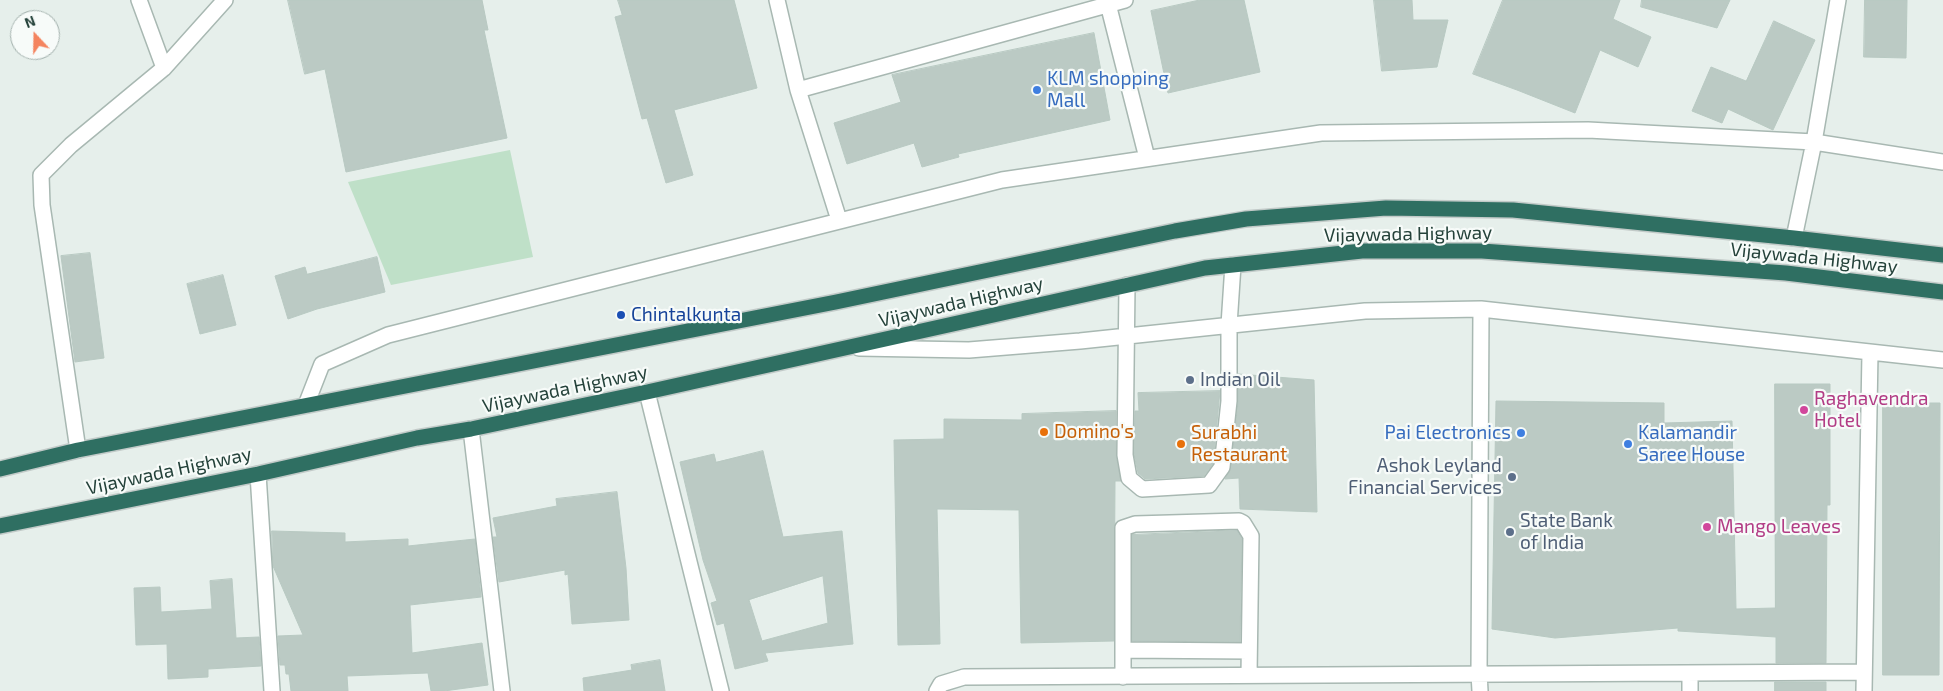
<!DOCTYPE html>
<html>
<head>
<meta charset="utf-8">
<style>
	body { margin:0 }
	#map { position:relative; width:1943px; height:691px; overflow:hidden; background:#e6efeb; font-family:"Exo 2",sans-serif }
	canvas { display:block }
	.north { position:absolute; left:10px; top:10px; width:50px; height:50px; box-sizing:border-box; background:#f7fbf9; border:1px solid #a3b1ad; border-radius:50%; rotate:339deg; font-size:14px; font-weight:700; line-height:20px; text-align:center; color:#24423a }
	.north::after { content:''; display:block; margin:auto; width:18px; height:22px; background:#f4845f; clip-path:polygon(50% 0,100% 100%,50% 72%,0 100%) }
</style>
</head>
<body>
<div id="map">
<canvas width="1943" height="691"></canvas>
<div class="north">N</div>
</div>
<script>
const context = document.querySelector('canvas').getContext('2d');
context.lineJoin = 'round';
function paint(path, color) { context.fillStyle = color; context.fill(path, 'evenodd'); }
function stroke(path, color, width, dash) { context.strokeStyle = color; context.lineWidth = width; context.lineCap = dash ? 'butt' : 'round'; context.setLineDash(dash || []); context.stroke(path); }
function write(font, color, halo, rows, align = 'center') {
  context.font = font + ' "Exo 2",sans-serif'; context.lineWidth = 4.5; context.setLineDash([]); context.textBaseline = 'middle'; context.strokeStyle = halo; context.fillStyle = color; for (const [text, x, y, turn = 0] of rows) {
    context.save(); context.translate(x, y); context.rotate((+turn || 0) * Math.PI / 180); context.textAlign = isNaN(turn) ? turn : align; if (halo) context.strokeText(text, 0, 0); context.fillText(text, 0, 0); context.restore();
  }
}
const green = new Path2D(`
	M 510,150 L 533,257 L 391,285 L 348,182 Z`);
const building = new Path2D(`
	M 288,0 L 482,0 L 488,30 L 484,30 L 507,138 L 346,172 L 325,69 L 305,74 Z
	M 618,0 L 734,0 L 757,88 L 674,110 L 693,175 L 666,183 L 647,118 L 642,119 L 615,17 L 622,15 Z
	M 1200,0 L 1244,0 L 1260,72 L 1168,93 L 1151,11 Z
	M 1374,0 L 1412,0 L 1413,20 L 1448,20 L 1437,67 L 1382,71 Z
	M 1503,0 L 1620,0 L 1613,19 L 1651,37 L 1638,67 L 1600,50 L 1575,113 L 1517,90 L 1473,74 Z
	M 1642,0 L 1730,0 L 1717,28 L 1641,7 Z
	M 1865,0 L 1907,0 L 1906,58 L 1864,57 Z
	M 1774,21 L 1815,40 L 1773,130 L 1728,109 L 1722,123 L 1692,111 L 1711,67 L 1746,81 Z
	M 1094,33 L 1110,120 L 958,154 L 959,157 L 922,167 L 914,143 L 847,164 L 834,123 L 901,102 L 892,75 Z
	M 90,253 L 104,358 L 75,362 L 61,256 Z
	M 377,257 L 385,292 L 317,309 L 288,319 L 275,276 L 305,267 L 307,274 Z
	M 223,275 L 236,325 L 200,334 L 187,284 Z
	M 1238,374 L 1314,380 L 1317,512 L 1240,509 L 1239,478 L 1225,479 L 1231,468 L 1238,402 Z
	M 1775,384 L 1830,384 L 1830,505 L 1827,505 L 1826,663 L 1776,663 L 1776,637 L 1678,631 L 1678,628 L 1555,638 L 1492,629 L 1496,401 L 1664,403 L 1664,423 L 1732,421 L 1736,609 L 1775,608 Z
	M 1220,391 L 1213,464 L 1204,476 L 1145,479 L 1138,473 L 1134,454 L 1135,411 L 1139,411 L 1138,393 Z
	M 1883,403 L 1940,403 L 1939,675 L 1883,675 Z
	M 1116,411 L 1116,455 L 1121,481 L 1115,481 L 1114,641 L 1021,643 L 1019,510 L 937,509 L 940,644 L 898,645 L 894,440 L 944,439 L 944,419 L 1022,420 L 1022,414 Z
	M 763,451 L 783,537 L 842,531 L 853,644 L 765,653 L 768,661 L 735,669 L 724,623 L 717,625 L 711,603 L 717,601 L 703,560 L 680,462 L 714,454 L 716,462 ZM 823,576 L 828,623 L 762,641 L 749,600 Z
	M 617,492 L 626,568 L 629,620 L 572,624 L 568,574 L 565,575 L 565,570 L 499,582 L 493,537 L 497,537 L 493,518 L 557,506 L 556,499 Z
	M 1237,530 L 1242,539 L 1240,642 L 1132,641 L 1132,535 Z
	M 272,531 L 345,533 L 345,542 L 408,539 L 408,546 L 475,539 L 481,597 L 410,605 L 412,653 L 482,643 L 488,685 L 444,691 L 431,691 L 428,673 L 347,676 L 348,691 L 291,691 L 289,674 L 286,674 L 285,665 L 280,665 L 278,636 L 303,635 L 273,566 Z
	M 232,579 L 236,638 L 259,637 L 261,666 L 208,669 L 208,677 L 168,679 L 167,644 L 136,645 L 134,588 L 160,587 L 161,612 L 212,609 L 210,581 Z
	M 660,660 L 665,691 L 584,691 L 583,678 L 632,670 L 631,665 Z
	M 1775,682 L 1826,682 L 1826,691 L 1775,691 Z`);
const minor = new Path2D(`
	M 139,0 L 164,68
	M 777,0 L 798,90 L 1125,0
	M 1107,0 L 1147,158
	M 798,90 L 839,220
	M 1794,238 L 1814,142 L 1838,0
	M 1127,285 L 1125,455 L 1129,478 L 1142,489 L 1209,485 L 1222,467 L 1229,401 L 1229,325 L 1233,265
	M 859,348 L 969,350 L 1080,341 L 1365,311 L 1481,309 L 1943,360
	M 647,392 L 721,691
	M 306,405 L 322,364 L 388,335 L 1002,180 L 1321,133 L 1588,130 L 1814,142 L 1943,162
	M 471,429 L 502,691
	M 78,450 L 42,205 L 41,175 L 71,145 L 164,68 L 225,0
	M 258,474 L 272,691
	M 1124,650 L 1249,651
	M 1690,673 L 1690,691
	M 1123,677 L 1123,528 L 1135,524 L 1239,521 L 1243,523 L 1251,536 L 1249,675
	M 937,691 L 941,684 L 964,677 L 1864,672
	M 1480,691 L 1479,673 L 1481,309
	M 1864,691 L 1870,353`);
const highway = new Path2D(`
	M 0,469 L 78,450 L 836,302 L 1175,231 L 1246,219 L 1386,208 L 1513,210 L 1794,238 L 1943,255
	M 0,526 L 258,474 L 417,438 L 471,429 L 647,392 L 1205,268 L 1362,251 L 1482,251 L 1786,273 L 1943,292`);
const markers = [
	[1037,90,5,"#3f7fe0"],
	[621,315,5,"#1a4fb4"],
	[1190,380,5,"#5c6f8a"],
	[1804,410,5,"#d1479c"],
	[1044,432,5,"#e8710a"],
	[1521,433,5,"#3f7fe0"],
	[1181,444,5,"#e8710a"],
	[1628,444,5,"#3f7fe0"],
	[1512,477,5,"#5c6f8a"],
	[1707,527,5,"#d1479c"],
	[1510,532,5,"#5c6f8a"]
];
const shopNames = [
	["KLM shopping",1047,79],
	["Mall",1047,101],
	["Pai Electronics",1511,433,"right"],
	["Kalamandir",1638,433],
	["Saree House",1638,455]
];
const streetNames = [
	["Vijaywada Highway",1408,234,-1],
	["Vijaywada Highway",1814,258,6],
	["Vijaywada Highway",961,302,-13],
	["Vijaywada Highway",565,389,-12],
	["Vijaywada Highway",169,471,-12]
];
const transitNames = [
	["Chintalkunta",631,315]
];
const serviceNames = [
	["Indian Oil",1200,380],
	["Ashok Leyland",1502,466,"right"],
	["Financial Services",1502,488,"right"],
	["State Bank",1520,521],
	["of India",1520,543]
];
const hotelNames = [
	["Raghavendra",1814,399],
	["Hotel",1814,421],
	["Mango Leaves",1717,527]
];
const foodNames = [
	["Domino's",1054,432],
	["Surabhi",1191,433],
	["Restaurant",1191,455]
];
paint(green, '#bfe0c8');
paint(building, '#bbcac4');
stroke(building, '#b8c9c2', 1);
stroke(minor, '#a8b8b2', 18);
stroke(highway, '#c2cac8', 18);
stroke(minor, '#fff', 15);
stroke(highway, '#2f6f62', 15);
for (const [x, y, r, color] of markers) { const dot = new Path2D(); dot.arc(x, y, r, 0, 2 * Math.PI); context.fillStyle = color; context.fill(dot); stroke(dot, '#f7fbf9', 2); }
write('19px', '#366cbe', '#f7fbf9', shopNames, 'left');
write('19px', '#24423a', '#f7fbf9', streetNames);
write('19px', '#164399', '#f7fbf9', transitNames, 'left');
write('19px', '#4e5e75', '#f7fbf9', serviceNames, 'left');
write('19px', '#b23c85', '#f7fbf9', hotelNames, 'left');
write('19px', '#c56008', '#f7fbf9', foodNames, 'left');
</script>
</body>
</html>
